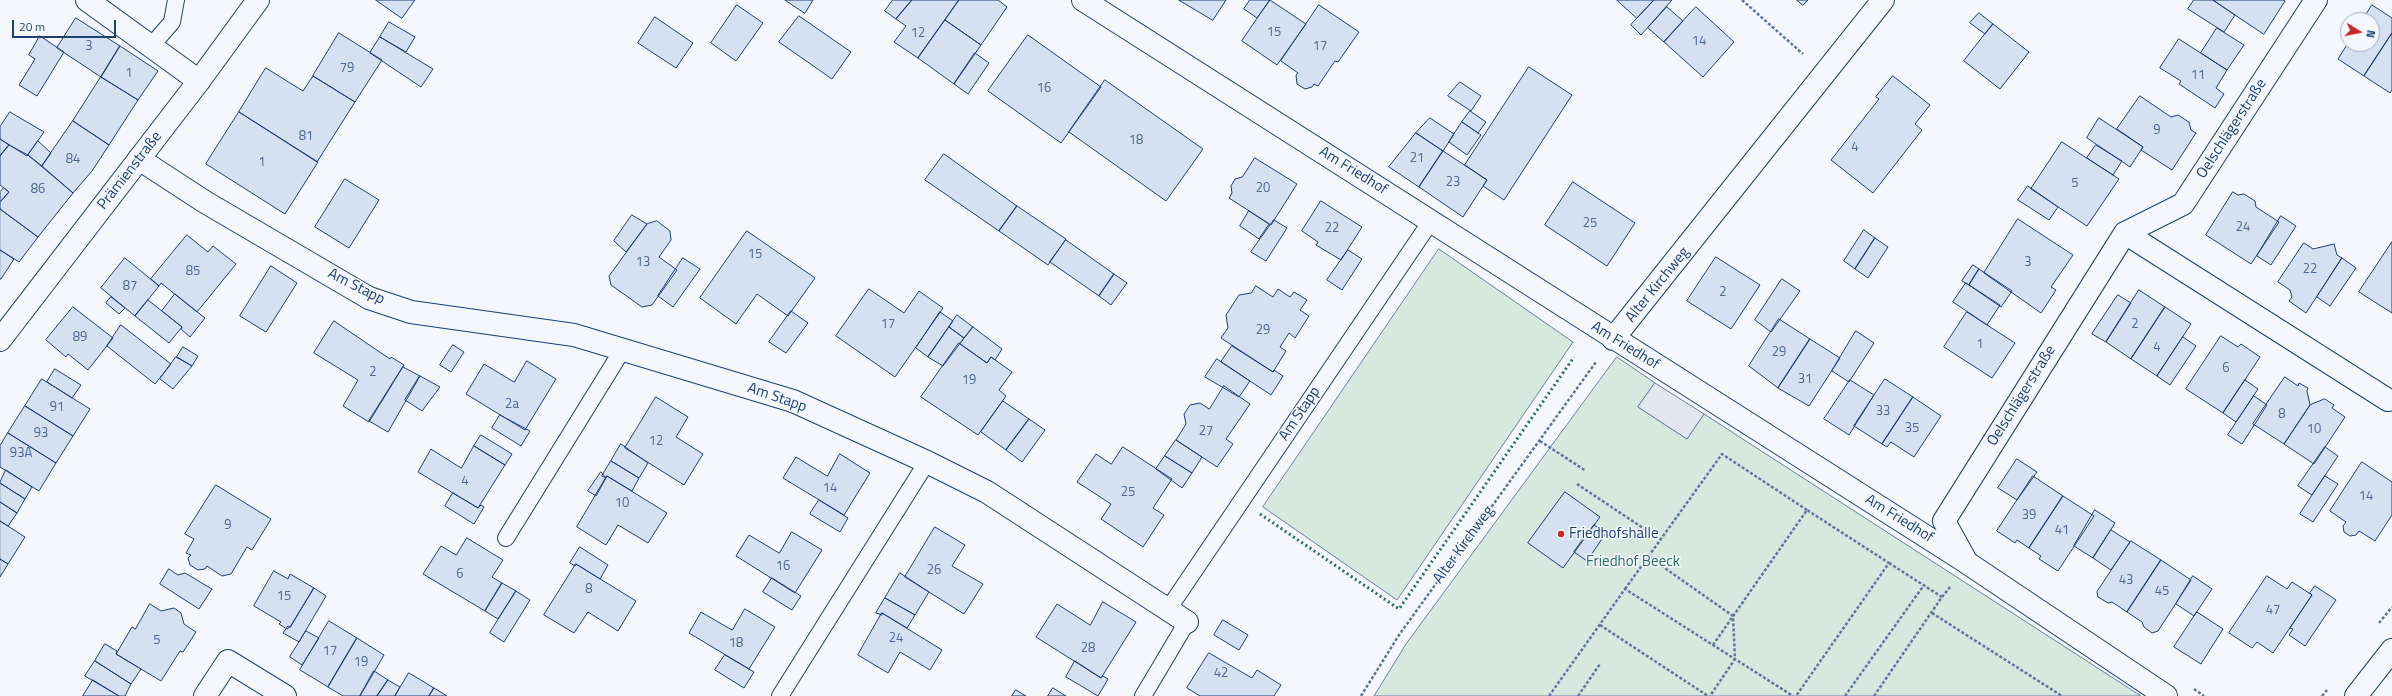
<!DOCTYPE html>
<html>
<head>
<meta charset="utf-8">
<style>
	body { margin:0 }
	#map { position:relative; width:2392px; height:696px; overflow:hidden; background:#f4f7fb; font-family:"Titillium Web",sans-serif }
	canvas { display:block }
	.north { position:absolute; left:2340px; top:12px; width:40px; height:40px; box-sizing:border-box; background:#f4f7fb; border:1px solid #9eadc5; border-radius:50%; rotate:100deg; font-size:11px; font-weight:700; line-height:16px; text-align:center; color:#1d3f73 }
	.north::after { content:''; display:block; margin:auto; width:14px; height:18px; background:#c62828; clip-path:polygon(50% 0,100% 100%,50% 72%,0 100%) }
	.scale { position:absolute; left:12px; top:20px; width:104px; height:18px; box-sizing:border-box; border:2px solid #1d3f73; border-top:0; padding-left:5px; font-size:12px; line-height:14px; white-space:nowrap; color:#1d3f73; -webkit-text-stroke:3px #f4f7fb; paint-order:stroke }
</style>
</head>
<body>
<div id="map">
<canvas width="2392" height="696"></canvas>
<div class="north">N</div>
<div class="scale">20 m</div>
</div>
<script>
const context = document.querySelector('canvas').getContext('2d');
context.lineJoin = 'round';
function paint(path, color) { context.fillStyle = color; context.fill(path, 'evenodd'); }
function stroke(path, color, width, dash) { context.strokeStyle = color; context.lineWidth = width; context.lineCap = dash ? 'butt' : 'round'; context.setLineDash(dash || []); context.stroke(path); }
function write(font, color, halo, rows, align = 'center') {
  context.font = font + ' "Titillium Web",sans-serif'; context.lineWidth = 3; context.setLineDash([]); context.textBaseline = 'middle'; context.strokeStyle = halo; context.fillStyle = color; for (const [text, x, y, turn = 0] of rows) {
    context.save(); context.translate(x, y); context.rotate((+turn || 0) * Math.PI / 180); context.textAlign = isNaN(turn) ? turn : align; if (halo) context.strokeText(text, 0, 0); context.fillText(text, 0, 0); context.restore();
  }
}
const green = new Path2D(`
	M 1439,249 L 1573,342 L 1397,600 L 1263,507 Z
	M 1617,357 L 1655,383 L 1638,407 L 1687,439 L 1704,414 L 2141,696 L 1374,696 L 1406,644 Z`);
const parking = new Path2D(`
	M 1655,383 L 1704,414 L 1687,439 L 1638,407 Z`);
const building = new Path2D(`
	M 376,0 L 415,0 L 402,18 Z
	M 785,0 L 813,0 L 805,13 Z
	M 893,0 L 912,0 L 896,19 L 885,11 Z
	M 912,0 L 959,0 L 918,58 L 894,42 L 906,26 L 896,19 Z
	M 959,0 L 998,0 L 1007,7 L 981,45 L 945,20 Z
	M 1179,0 L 1226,0 L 1213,20 Z
	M 1250,0 L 1270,0 L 1257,18 L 1244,9 Z
	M 1270,0 L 1306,24 L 1277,65 L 1242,41 Z
	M 1617,0 L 1654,0 L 1637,18 Z
	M 1654,0 L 1672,0 L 1641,35 L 1631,25 Z
	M 1797,0 L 1808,0 L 1803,5 Z
	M 2194,0 L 2213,0 L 2235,15 L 2224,32 L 2188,9 Z
	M 2213,0 L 2283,0 L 2285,1 L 2264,34 Z
	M 737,5 L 763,23 L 736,61 L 711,43 Z
	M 1319,5 L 1359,32 L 1338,62 L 1335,61 L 1318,86 L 1314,84 L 1312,87 L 1305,89 L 1297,84 L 1296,75 L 1298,73 L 1281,61 Z
	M 2372,5 L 2392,18 L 2392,33 L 2364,76 L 2338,59 L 2348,43 L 2372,44 L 2372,20 L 2363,20 Z
	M 1667,7 L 1683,21 L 1664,42 L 1648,28 Z
	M 1696,7 L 1734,42 L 1703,77 L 1664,42 Z
	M 1979,13 L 1993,24 L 1985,34 L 1970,23 Z
	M 799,16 L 851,52 L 832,79 L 779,42 Z
	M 655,17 L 693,43 L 676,68 L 638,43 Z
	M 76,18 L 120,46 L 101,77 L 57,48 Z
	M 945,20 L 981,45 L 954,84 L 918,58 Z
	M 389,22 L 415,37 L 406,52 L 380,37 Z
	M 1993,24 L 2029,52 L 2000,89 L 1964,61 Z
	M 2217,28 L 2244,45 L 2227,70 L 2201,53 Z
	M 339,33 L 382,60 L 355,102 L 313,76 Z
	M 2392,33 L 2392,90 L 2390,93 L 2364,76 Z
	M 1028,35 L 1101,87 L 1061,143 L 988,91 Z
	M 40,36 L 64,52 L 37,96 L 19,85 L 35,59 L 29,55 Z
	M 380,37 L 433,69 L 421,87 L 370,53 Z
	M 2179,39 L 2227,70 L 2216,88 L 2224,94 L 2215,108 L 2179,84 L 2181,81 L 2160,68 Z
	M 120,46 L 158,71 L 138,100 L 101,77 Z
	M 975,53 L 989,63 L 968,94 L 954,84 Z
	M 1529,67 L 1572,95 L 1504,200 L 1483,186 L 1487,180 L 1465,165 Z
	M 266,68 L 303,91 L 313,76 L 355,102 L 317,162 L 239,112 Z
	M 1893,76 L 1930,105 L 1915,124 L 1922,130 L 1873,193 L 1831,160 L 1879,99 L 1876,97 Z
	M 101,77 L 138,100 L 109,145 L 73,121 Z
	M 1105,80 L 1203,149 L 1166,201 L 1069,132 Z
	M 1460,82 L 1481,96 L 1471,111 L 1448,96 Z
	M 2140,96 L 2171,117 L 2178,115 L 2189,122 L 2191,130 L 2196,133 L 2172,170 L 2141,150 L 2143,147 L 2117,129 Z
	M 1470,111 L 1486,122 L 1478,133 L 1462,122 Z
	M 10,112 L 44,132 L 27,156 L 0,139 L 0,127 Z
	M 239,112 L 318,162 L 285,214 L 206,164 Z
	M 1430,118 L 1454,134 L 1443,151 L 1416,133 Z
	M 2099,118 L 2143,147 L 2130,167 L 2087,138 Z
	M 73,121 L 109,145 L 92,171 L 73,193 L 42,166 Z
	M 1462,122 L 1481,135 L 1467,155 L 1449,142 Z
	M 1416,133 L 1443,151 L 1419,187 L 1389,167 Z
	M 0,139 L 9,145 L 0,156 Z
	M 38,141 L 51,153 L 42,166 L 28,155 Z
	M 2062,142 L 2119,179 L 2087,226 L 2031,189 Z
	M 9,145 L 28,155 L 73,193 L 38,237 L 0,209 L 0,202 L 9,192 L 0,185 L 0,156 Z
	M 2096,145 L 2122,161 L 2113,175 L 2087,158 Z
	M 1443,151 L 1487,180 L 1463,217 L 1419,187 Z
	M 944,154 L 1017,206 L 999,231 L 925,180 Z
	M 1255,158 L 1297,184 L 1271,225 L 1229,198 L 1232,193 L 1231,186 L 1235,179 L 1242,177 Z
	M 345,179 L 379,200 L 349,248 L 315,227 Z
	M 1573,182 L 1635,223 L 1607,266 L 1545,225 Z
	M 2028,186 L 2058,207 L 2049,220 L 2018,200 Z
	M 4,188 L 9,192 L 0,202 L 0,192 Z
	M 2233,192 L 2238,195 L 2244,194 L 2255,201 L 2256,207 L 2279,222 L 2251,264 L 2206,235 Z
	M 1321,201 L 1362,227 L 1341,260 L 1316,245 L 1318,242 L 1302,231 Z
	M 1017,206 L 1066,239 L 1048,265 L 999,231 Z
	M 0,209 L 38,237 L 19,262 L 0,250 Z
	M 1249,211 L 1269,224 L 1259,239 L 1240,226 Z
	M 632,215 L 647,224 L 626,252 L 614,241 Z
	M 2281,216 L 2296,226 L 2271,265 L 2257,256 Z
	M 2018,219 L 2073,255 L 2051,287 L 2056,290 L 2041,313 L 1984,273 Z
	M 1274,220 L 1287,228 L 1266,261 L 1251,252 Z
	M 657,221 L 670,231 L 671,240 L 659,257 L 677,270 L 652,305 L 642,307 L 611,285 L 609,276 L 647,224 Z
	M 1864,230 L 1875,238 L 1855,269 L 1844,261 Z
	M 747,231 L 815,278 L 788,316 L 757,294 L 736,324 L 700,298 Z
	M 187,235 L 208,252 L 213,246 L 236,264 L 197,312 L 161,283 L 159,286 L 151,279 Z
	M 1875,238 L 1888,247 L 1868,278 L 1855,269 Z
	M 1066,240 L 1114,274 L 1099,296 L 1050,262 Z
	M 2392,242 L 2392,313 L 2359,292 Z
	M 2304,243 L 2313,249 L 2334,244 L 2337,255 L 2342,258 L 2306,313 L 2289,301 L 2292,297 L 2290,290 L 2278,282 Z
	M 0,250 L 14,259 L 1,279 L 0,279 Z
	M 1348,250 L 1362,259 L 1342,290 L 1327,280 Z
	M 1716,257 L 1760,285 L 1731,329 L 1687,301 Z
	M 125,258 L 159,286 L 135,316 L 101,288 Z
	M 683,258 L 700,269 L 673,307 L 658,296 Z
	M 2342,258 L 2356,268 L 2330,306 L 2317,297 Z
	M 1973,265 L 1979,269 L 1969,285 L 1962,281 Z
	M 271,266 L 297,283 L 266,332 L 240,316 Z
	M 1979,269 L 2012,291 L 2001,307 L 1969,285 Z
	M 1114,274 L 1127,283 L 1111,305 L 1099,296 Z
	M 1782,279 L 1800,291 L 1771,332 L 1755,320 Z
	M 1966,283 L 2000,305 L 1987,325 L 1953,302 Z
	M 1256,286 L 1273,297 L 1278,289 L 1290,297 L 1294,292 L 1307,300 L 1300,310 L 1309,316 L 1295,338 L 1289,333 L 1280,347 L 1286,351 L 1273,372 L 1221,338 L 1228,328 L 1226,315 L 1239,295 L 1251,293 Z
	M 869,289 L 904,313 L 919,291 L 943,308 L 895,377 L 836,336 Z
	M 2139,290 L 2165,307 L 2131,359 L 2106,342 Z
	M 175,294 L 205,318 L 190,337 L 181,329 L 182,327 L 162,311 Z
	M 2118,295 L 2131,303 L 2106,342 L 2092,334 Z
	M 111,297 L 125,308 L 119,314 L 106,303 Z
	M 148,300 L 182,327 L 169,343 L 135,316 Z
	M 73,307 L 113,338 L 88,370 L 68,354 L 66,357 L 46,340 Z
	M 2165,307 L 2191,324 L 2157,376 L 2131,359 Z
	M 791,311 L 808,323 L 786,353 L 769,342 Z
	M 940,312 L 953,321 L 928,357 L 916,348 Z
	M 1967,312 L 2015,343 L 1992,378 L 1944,347 Z
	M 957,315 L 973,327 L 964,338 L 949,327 Z
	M 1779,319 L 1810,339 L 1778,388 L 1749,366 Z
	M 334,321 L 390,359 L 391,357 L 404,365 L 369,422 L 343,406 L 358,380 L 314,353 Z
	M 121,325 L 171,364 L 155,384 L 107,346 Z
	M 949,327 L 964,338 L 943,366 L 928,357 Z
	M 973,327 L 1002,349 L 995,360 L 991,357 L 987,363 L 960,344 Z
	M 1856,331 L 1874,343 L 1849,382 L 1832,371 Z
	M 2221,336 L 2238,347 L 2241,344 L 2260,357 L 2223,413 L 2186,389 Z
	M 2183,337 L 2196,346 L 2170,385 L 2157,376 Z
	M 1810,339 L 1840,358 L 1809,406 L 1778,388 Z
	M 959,343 L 987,363 L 991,357 L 1012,372 L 999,390 L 1006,396 L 978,435 L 921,397 Z
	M 453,345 L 464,352 L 451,372 L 440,365 Z
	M 1232,346 L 1273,372 L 1274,370 L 1283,376 L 1271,395 L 1221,362 Z
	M 183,347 L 198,356 L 192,366 L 177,357 Z
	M 176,357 L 192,366 L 173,389 L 160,379 Z
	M 1217,359 L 1250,381 L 1239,397 L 1205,377 Z
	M 527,361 L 556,379 L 525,430 L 466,394 L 484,364 L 514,382 Z
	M 403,367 L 420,376 L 388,432 L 369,421 Z
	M 55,369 L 81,385 L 72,398 L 47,382 Z
	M 420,376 L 440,387 L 422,411 L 405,400 Z
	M 2285,377 L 2298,386 L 2299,383 L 2308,388 L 2307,391 L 2310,405 L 2284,444 L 2253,424 Z
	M 42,379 L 90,409 L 73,436 L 25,406 Z
	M 1885,379 L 1913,397 L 1882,444 L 1854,426 Z
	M 1850,380 L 1874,395 L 1849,435 L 1824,419 Z
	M 2245,380 L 2258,389 L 2236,422 L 2223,413 Z
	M 1224,386 L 1250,404 L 1226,439 L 1233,444 L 1217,467 L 1176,440 L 1186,424 L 1184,414 L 1190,405 L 1200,403 L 1209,409 Z
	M 2254,396 L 2267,405 L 2242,444 L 2228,435 Z
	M 656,397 L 688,417 L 676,437 L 703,454 L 684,485 L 625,448 Z
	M 1913,397 L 1941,416 L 1914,457 L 1891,442 L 1887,447 L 1882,444 Z
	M 2325,399 L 2334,405 L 2332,408 L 2345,417 L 2314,464 L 2284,444 L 2310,405 Z
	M 1003,401 L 1029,419 L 1006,450 L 981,432 Z
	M 25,406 L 73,436 L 56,463 L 8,433 Z
	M 500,415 L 530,431 L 521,446 L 492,428 Z
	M 1029,419 L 1045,430 L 1022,462 L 1006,450 Z
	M 8,433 L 56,463 L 39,491 L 0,467 L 0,446 Z
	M 481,435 L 512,454 L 505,465 L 474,446 Z
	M 1176,440 L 1202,457 L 1192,473 L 1165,456 Z
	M 621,444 L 648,463 L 639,478 L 611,461 Z
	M 474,446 L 505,465 L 478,508 L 418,472 L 431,449 L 461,468 Z
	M 1123,447 L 1172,479 L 1153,508 L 1164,515 L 1143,547 L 1101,519 L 1111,504 L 1077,482 L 1096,454 L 1111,464 Z
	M 2325,447 L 2338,456 L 2312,495 L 2298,486 Z
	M 840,454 L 870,473 L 844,515 L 783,478 L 796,457 L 827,476 Z
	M 1165,456 L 1192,473 L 1182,488 L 1156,469 Z
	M 2017,459 L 2037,472 L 2017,500 L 1998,488 Z
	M 611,461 L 639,478 L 632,491 L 607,476 L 606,478 L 602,476 Z
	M 2362,462 L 2392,482 L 2392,515 L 2375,541 L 2359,531 L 2356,535 L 2350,536 L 2344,532 L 2343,526 L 2346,522 L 2330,511 Z
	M 6,470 L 32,487 L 25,499 L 0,483 Z
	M 601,472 L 606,478 L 596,496 L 588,491 Z
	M 607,476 L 667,513 L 648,543 L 618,525 L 606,545 L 577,527 Z
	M 2033,476 L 2063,496 L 2029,548 L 2017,540 L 2015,543 L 1997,531 Z
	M 2325,476 L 2338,484 L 2313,522 L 2300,514 Z
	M 0,483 L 25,499 L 17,513 L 0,502 Z
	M 216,485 L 271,519 L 252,550 L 247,547 L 231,574 L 222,576 L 207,566 L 205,569 L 198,570 L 190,565 L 188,558 L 191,555 L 186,553 L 194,539 L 185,534 Z
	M 1565,492 L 1600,517 L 1563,568 L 1528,543 Z
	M 453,493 L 478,508 L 481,505 L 484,507 L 474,524 L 445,506 Z
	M 2063,496 L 2094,516 L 2058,571 L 2039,559 L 2041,556 L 2029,548 Z
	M 819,500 L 848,518 L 840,532 L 810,514 Z
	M 0,502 L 17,513 L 8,526 L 0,521 Z
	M 2095,510 L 2115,523 L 2093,558 L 2074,546 Z
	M 0,521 L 25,537 L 8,564 L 0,559 Z
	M 1594,525 L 1606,533 L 1587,561 L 1574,552 Z
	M 935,527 L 965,545 L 952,566 L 983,584 L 964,614 L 905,577 Z
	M 2111,530 L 2130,542 L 2111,570 L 2093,558 Z
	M 792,532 L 822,550 L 795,593 L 736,556 L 749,535 L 779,553 Z
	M 467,538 L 503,560 L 492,577 L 502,583 L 485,611 L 423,574 L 441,546 L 456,555 Z
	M 2131,541 L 2161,560 L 2127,612 L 2112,602 L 2108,603 L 2098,597 L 2097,592 Z
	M 580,547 L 608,565 L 600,579 L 576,564 L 575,566 L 570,563 Z
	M 0,559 L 8,564 L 0,577 Z
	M 2161,560 L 2191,580 L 2158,631 L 2152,633 L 2144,627 L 2142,622 L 2127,612 Z
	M 576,564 L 636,601 L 618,631 L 588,612 L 574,633 L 544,615 Z
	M 169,569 L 178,575 L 185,573 L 212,589 L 199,609 L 160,584 Z
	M 274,571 L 288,579 L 290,574 L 314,588 L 290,627 L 287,629 L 279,624 L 281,622 L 254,606 Z
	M 900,573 L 929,592 L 915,615 L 885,598 Z
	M 2193,576 L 2212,589 L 2194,616 L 2176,604 Z
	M 2267,576 L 2287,589 L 2292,582 L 2312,595 L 2273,653 L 2257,642 L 2252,648 L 2229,633 Z
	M 772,578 L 801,596 L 792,610 L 763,592 Z
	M 502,583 L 516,591 L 498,619 L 485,611 Z
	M 2315,586 L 2336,600 L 2305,646 L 2289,635 L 2293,629 L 2290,628 L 2312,595 L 2310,593 Z
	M 314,588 L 326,596 L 299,642 L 283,633 L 288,626 L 290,627 Z
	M 516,591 L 530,600 L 504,642 L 490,633 Z
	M 885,598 L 915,615 L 907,628 L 882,613 L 882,615 L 876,613 Z
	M 1103,602 L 1136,622 L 1101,678 L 1036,637 L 1057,604 L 1090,625 Z
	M 150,604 L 161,611 L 174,608 L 181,613 L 184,624 L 196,632 L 183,652 L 180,651 L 161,681 L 116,654 L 132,627 L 135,629 Z
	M 745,609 L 775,627 L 749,669 L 689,633 L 701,612 L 732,630 Z
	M 2197,612 L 2223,629 L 2201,664 L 2174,647 Z
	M 882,613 L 942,650 L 930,670 L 900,652 L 888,673 L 858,655 Z
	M 1223,620 L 1248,635 L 1239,650 L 1214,635 Z
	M 329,621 L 357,638 L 328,687 L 300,670 Z
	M 306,631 L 319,638 L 302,665 L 290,657 Z
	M 357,638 L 384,655 L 360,696 L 343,696 L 328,687 Z
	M 105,644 L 117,651 L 116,654 L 141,669 L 131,684 L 95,661 Z
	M 1209,653 L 1252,678 L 1257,670 L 1281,685 L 1274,696 L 1200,696 L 1187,688 Z
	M 725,655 L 754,672 L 744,688 L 715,670 Z
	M 95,661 L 131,684 L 125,696 L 119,696 L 85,676 Z
	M 1075,661 L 1101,678 L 1103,676 L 1108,679 L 1098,696 L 1066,677 Z
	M 374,671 L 388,680 L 377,696 L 360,696 Z
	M 409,673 L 434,688 L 429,696 L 395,696 Z
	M 93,680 L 119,696 L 83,696 Z
	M 388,680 L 400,687 L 395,696 L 377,696 Z
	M 434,688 L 447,696 L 429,696 Z
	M 1053,688 L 1066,696 L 1048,696 Z
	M 1016,690 L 1026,696 L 1012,696 Z`);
const path = new Path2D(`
	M 1742,0 L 1803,54
	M 1540,441 L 1586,471
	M 1577,484 L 1661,540
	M 1649,557 L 1733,616 L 1735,659 L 1710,696
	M 1625,589 L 1722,454 L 1807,510
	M 1942,597 L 1950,587
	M 1932,613 L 2062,696
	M 2379,623 L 2392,607
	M 1600,625 L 1708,696
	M 1713,645 L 1807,510 L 1889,563 L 1796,696
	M 2194,689 L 2204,696
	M 1361,696 L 1399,635 L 1596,362
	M 1549,696 L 1625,589 L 1793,696
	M 1578,696 L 1600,664
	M 1845,696 L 1924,585
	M 1874,696 L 1942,597 L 1889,563
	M 2322,696 L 2327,690`);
const lane = new Path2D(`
	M 152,45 L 172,22 L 176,0
	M 506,538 L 623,349
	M 1169,608 L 1431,221
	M 780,696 L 927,462
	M 1143,696 L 1187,622`);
const street = new Path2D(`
	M 87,0 L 199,81
	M 1083,0 L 1966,562 L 2166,696
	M 139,159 L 205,202 L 369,298 L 411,312 L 574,335 L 793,401 L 927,462 L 987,492 L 1187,622
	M 2125,233 L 2388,400
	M 1613,339 L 1883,0
	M 1965,559 L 1944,521 L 2125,233 L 2183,204 L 2316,0
	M 205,696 L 228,661 L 285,696`);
const secondary = new Path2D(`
	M 0,340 L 199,81 L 258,0
	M 2356,696 L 2392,650`);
const hedge = new Path2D(`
	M 1260,514 L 1399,609 L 1574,357`);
const markers = [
	[1561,534,4,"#c62828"]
];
const numberNames = [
	["15",1274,33],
	["12",918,34],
	["14",1699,42],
	["3",89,47],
	["17",1320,47],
	["79",347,69],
	["1",129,74],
	["11",2198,76],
	["16",1044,89],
	["9",2157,131],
	["81",306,137],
	["18",1136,141],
	["4",1855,148],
	["21",1417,159],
	["84",73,160],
	["1",262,163],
	["23",1453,183],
	["5",2075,184],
	["20",1263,189],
	["86",38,190],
	["25",1590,224],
	["24",2243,228],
	["22",1332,229],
	["15",755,255],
	["13",643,263],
	["3",2028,263],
	["22",2310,270],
	["85",193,272],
	["87",130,287],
	["2",1723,293],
	["17",888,325],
	["2",2135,325],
	["29",1263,331],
	["89",80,338],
	["1",1980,345],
	["4",2157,348],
	["29",1779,353],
	["6",2226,369],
	["2",373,373],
	["31",1805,380],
	["19",969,381],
	["2a",512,405],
	["91",57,408],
	["33",1883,412],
	["8",2282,415],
	["35",1912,429],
	["10",2314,430],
	["27",1206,432],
	["93",41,434],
	["12",656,442],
	["93A",21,454],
	["4",465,482],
	["14",830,489],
	["25",1128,493],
	["14",2366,497],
	["10",622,504],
	["39",2029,516],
	["9",228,526],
	["41",2062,531],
	["16",783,567],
	["26",934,571],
	["6",460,575],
	["43",2126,581],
	["8",589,590],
	["45",2162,592],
	["15",284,597],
	["47",2273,611],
	["24",896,639],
	["5",157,641],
	["18",736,644],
	["28",1088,649],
	["17",330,652],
	["19",361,663],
	["42",1221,674]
];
const streetNames = [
	["Oelschlägerstraße",2232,129,-57],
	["Prämienstraße",130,171,-52],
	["Am Friedhof",1353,171,32],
	["Alter Kirchweg",1658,285,-51],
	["Am Stapp",356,287,27],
	["Am Friedhof",1625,346,32],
	["Oelschlägerstraße",2022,396,-58],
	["Am Stapp",777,398,19],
	["Am Stapp",1300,414,-56],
	["Am Friedhof",1899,519,32],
	["Alter Kirchweg",1464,545,-54]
];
const poiNames = [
	["Friedhofshalle",1569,534]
];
const parkNames = [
	["Friedhof Beeck",1633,562]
];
paint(green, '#d7e8df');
stroke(green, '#687fa3', 1);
paint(parking, '#e3e8f0');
stroke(parking, '#687fa3', 1);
paint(building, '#d5e0f0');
stroke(building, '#1d3f73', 1);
stroke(lane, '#1d3f73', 18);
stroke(street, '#1d3f73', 24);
stroke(secondary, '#1d3f73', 24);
stroke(path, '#5e769c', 2.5, [3, 2]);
stroke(lane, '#f4f7fb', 16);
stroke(street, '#f4f7fb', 22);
stroke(secondary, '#f4f7fb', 22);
stroke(hedge, '#2c6c60', 3, [2, 3]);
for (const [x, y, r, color] of markers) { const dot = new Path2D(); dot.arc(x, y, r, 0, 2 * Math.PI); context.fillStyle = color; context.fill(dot); stroke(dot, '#f4f7fb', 1.5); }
write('13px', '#4b6792', null, numberNames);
write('15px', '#1d3f73', '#f4f7fb', streetNames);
write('15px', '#1d3f73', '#f4f7fb', poiNames, 'left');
write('15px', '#2c6c60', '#f4f7fb', parkNames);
</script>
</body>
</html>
